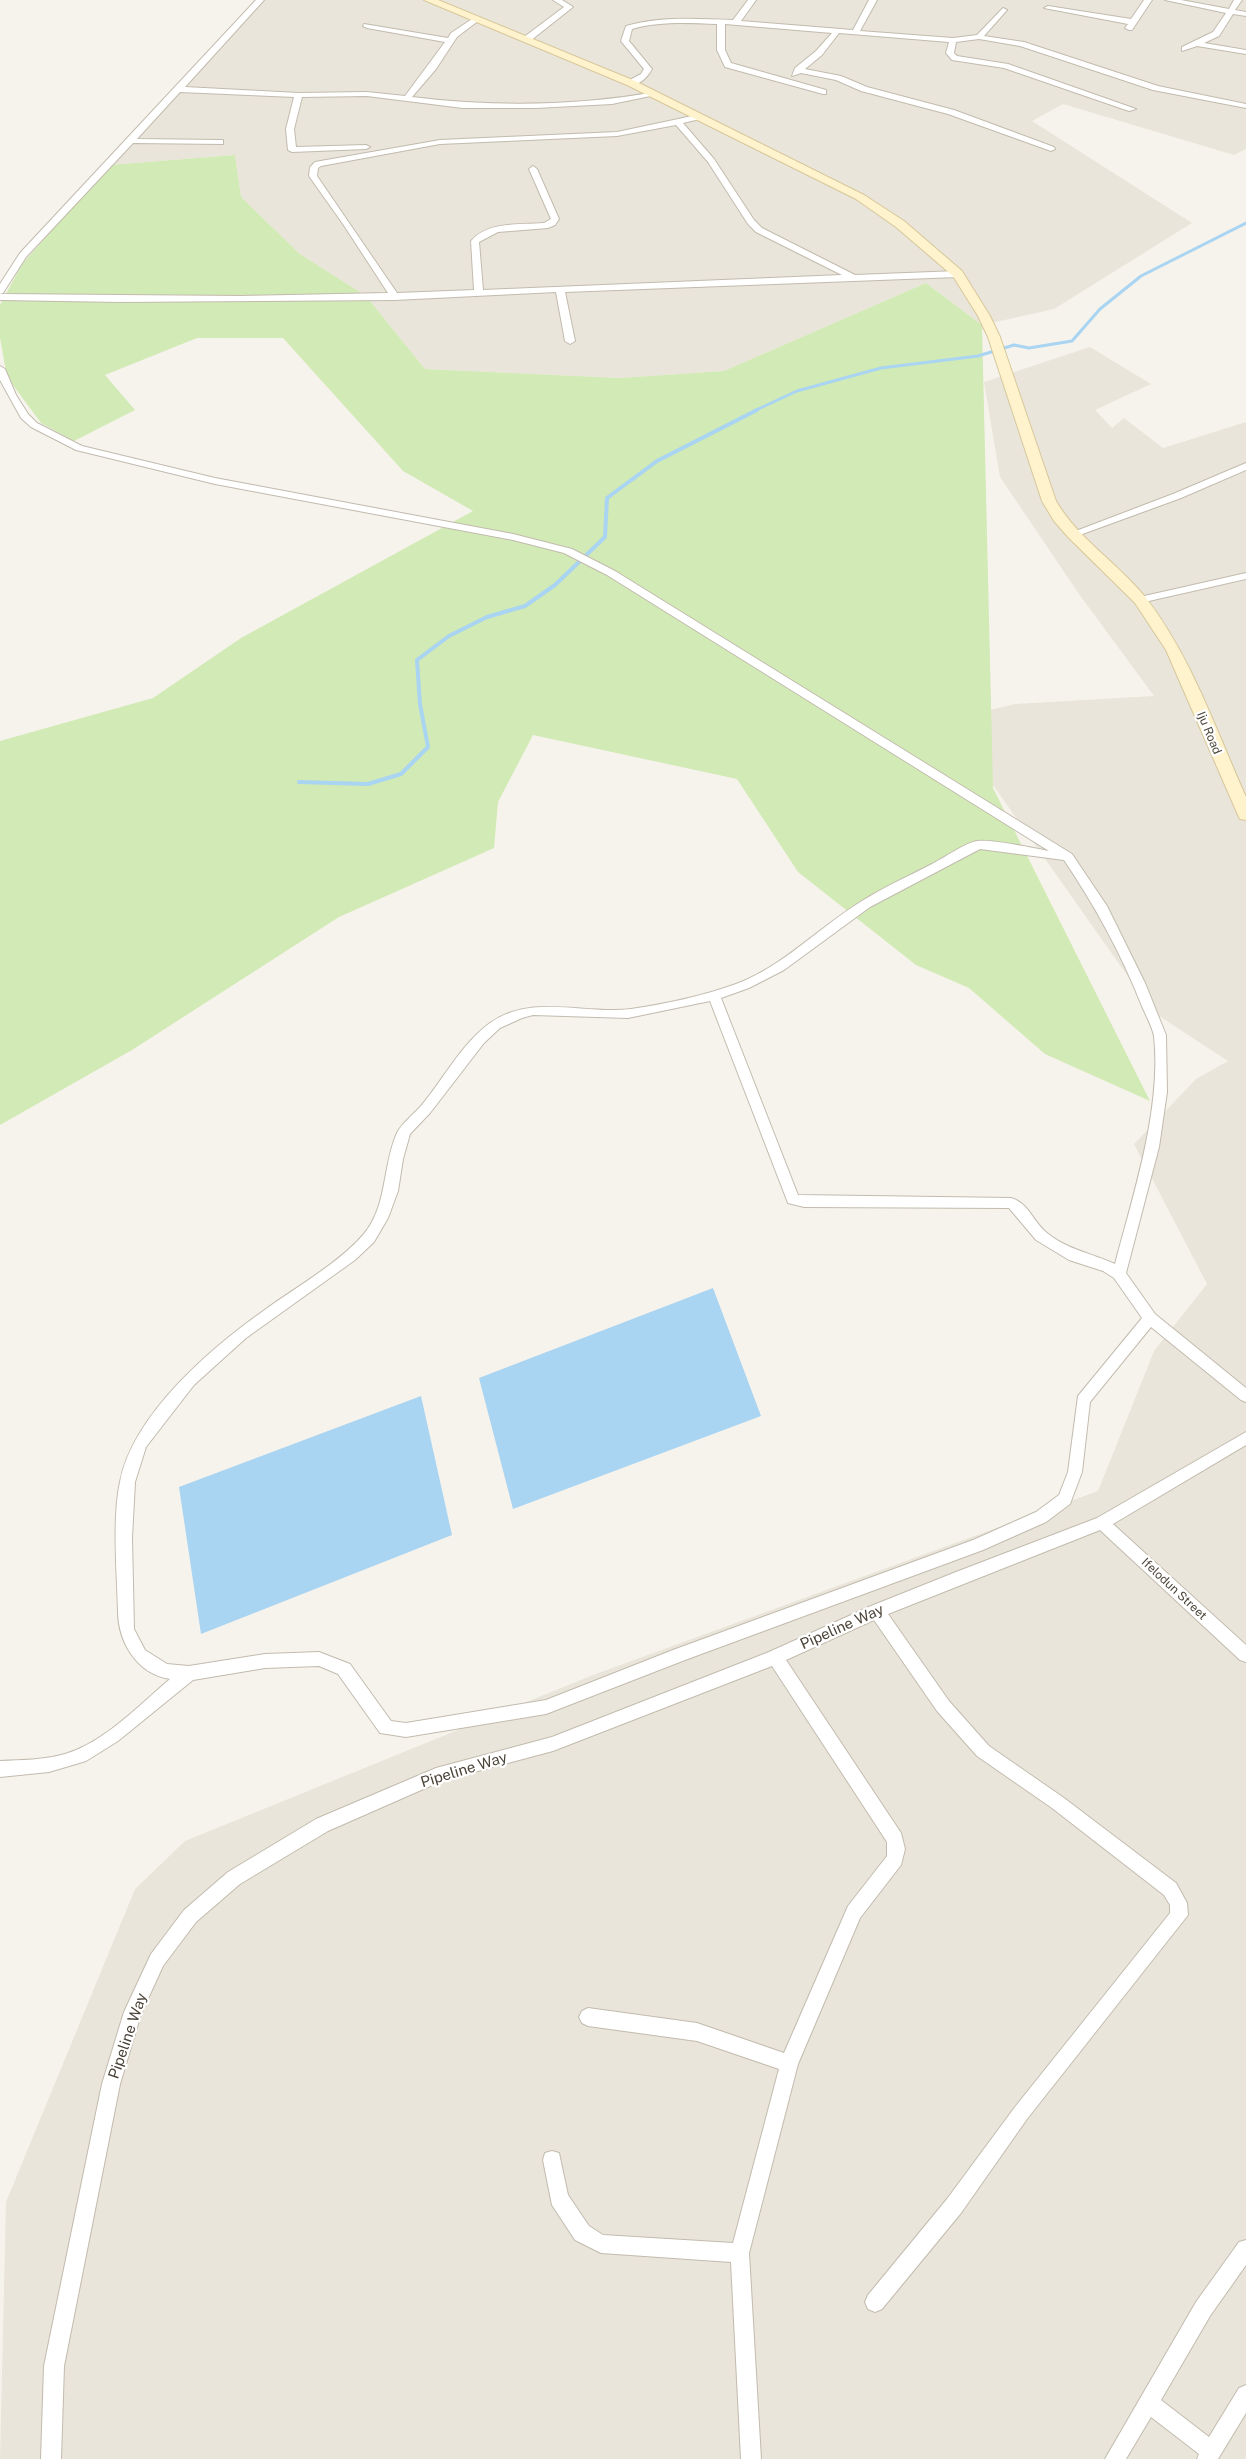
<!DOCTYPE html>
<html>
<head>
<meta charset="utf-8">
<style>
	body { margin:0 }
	canvas { display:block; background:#f6f3ec }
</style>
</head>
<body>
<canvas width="1246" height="2459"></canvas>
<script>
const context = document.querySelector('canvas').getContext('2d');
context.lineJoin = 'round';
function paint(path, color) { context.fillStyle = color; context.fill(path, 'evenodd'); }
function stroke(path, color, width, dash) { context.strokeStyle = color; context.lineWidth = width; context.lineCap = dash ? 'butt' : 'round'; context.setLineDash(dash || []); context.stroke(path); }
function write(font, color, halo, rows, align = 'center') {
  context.font = font + ' "Public Sans",sans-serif'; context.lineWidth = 4.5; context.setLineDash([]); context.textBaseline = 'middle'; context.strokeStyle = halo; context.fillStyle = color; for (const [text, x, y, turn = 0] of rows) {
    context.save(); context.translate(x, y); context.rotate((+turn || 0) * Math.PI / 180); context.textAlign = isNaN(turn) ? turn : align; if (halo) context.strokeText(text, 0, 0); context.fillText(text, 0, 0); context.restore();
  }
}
const residential = new Path2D(`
	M 260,0 L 1246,0 L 1246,149 L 1234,155 L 1063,104 L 1032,121 L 1192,223 L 1054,309 L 982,325 L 926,283 L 724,371 L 620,378 L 425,369 L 366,296 L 300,254 L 241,197 L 235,155 L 110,165 Z
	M 1090,347 L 1151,384 L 1095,410 L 1112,428 L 1124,418 L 1163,448 L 1246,422 L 1246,2459 L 0,2459 L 6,2202 L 135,1889 L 185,1841 L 593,1675 L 1098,1491 L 1154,1351 L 1207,1284 L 1134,1144 L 1196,1079 L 1228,1061 L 1153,1012 L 993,785 L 957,718 L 1015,704 L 1154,696 L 1079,594 L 1000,477 L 984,382 Z`);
const green = new Path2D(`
	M 235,155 L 241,197 L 300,254 L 366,296 L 425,369 L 620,378 L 724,371 L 926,283 L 982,325 L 993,788 L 1150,1101 L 1045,1054 L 969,988 L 916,965 L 798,872 L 737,779 L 533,735 L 498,802 L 494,848 L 339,917 L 132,1050 L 0,1125 L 0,741 L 153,698 L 241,638 L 473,511 L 403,471 L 283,338 L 197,338 L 105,375 L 135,410 L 74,441 L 41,423 L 7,377 L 0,338 L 0,305 L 22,264 L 110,165 Z`);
const water = new Path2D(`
	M 713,1288 L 761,1416 L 513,1509 L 479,1378 Z
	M 421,1396 L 452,1535 L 201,1634 L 179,1487 Z`);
const streamFar1 = new Path2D(`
	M 754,411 L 797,391 L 881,368 L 978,356 L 1014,345 L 1029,348 L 1072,341 L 1100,309 L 1141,276 L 1246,223`);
const stream = new Path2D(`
	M 299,782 L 368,784 L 401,774 L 428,747 L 420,704 L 417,660 L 449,636 L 487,617 L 525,606 L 555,585 L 605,537 L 607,498 L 657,461 L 757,410`);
const street = new Path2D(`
	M 256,0 L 264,0 L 185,87 L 299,93 L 367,92 L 405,96 L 445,42 L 367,28 L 363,26 L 364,24 L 448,38 L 451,33 L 475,17 L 478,17 L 478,21 L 457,37 L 436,69 L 412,97 C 493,107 576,106 656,92 L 660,94 L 612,104 L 536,108 L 463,108 L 367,96 L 302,97 L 294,129 L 296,147 L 366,145 L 370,147 L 366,149 L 292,152 L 288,150 L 286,129 L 294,97 L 180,92 L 137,139 L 220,140 L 223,140 L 223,144 L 133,143 L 26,257 L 3,293 L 0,294 L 0,284 L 20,253 Z
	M 553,0 L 562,0 L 573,7 L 530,41 L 524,41 L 524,37 L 564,7 Z
	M 748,0 L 756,0 L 741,21 L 853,30 L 869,0 L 877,0 L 860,31 L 953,38 L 977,35 L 1003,8 L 1007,10 L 984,36 L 1024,42 L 1158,86 L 1246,104 L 1246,108 L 1153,90 L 1020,46 L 979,39 L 956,42 L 954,53 L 957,56 L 1008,64 L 1136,109 L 1129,111 L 1004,68 L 952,60 L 946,53 L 949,42 L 839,33 L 822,55 L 805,69 L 841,76 L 867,87 L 954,110 L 1054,147 L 1055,149 L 1051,151 L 948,114 L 861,91 L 836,80 L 801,73 L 792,76 L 795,68 L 816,51 L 832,33 L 725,24 L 725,50 L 731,63 L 826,90 L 826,94 L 823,94 L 725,67 L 717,50 L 717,24 C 689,23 659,21 632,29 L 629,41 L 652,69 C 647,78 639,86 628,85 L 628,81 L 641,74 L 644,69 L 621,41 L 626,26 C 661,16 697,19 733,20 Z
	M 1144,0 L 1152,0 L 1132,30 L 1129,30 L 1125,28 L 1128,24 L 1044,8 L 1048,6 L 1131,19 Z
	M 1165,0 L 1181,0 L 1229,9 L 1234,0 L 1242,0 L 1235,10 L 1246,12 L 1246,16 L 1233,14 L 1219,36 L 1204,43 L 1246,50 L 1246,54 L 1197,46 L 1182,51 L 1182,47 L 1213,32 L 1226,13 Z
	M 697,115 L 700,115 L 700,119 L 683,123 L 714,159 L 754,220 L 762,228 L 855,275 L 958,271 L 962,274 L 958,277 L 565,292 L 575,341 L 570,344 L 565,341 L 556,292 L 395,300 L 120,302 L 0,300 L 0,294 L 240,296 L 388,293 L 343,224 L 309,176 L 310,167 L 315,162 L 440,140 L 617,132 ZM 676,125 L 708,162 L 748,224 L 756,232 L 842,275 L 483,290 L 479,242 L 498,232 L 548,228 L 555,225 L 559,219 L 537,169 L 533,166 L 529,169 L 551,219 L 544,223 C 520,225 488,221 471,241 L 474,290 L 397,293 L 317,176 L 318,168 L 321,166 L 440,144 L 617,136 Z
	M 0,366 L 5,369 L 16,395 L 28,414 L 37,423 L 82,446 L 215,478 L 513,534 L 572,549 L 615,571 L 1072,854 L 1107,906 L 1145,983 L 1166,1035 L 1167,1092 L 1159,1147 L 1126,1273 L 1155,1314 L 1246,1388 L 1246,1402 L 1241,1400 L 1151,1327 L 1090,1402 L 1082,1472 L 1070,1504 L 1046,1522 L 983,1550 L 685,1660 L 546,1714 L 406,1737 L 380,1733 L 338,1674 L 319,1666 L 265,1668 L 193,1680 L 118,1741 L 86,1761 L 49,1772 L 0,1777 L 0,1761 C 21,1760 44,1760 65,1754 C 105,1742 139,1705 170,1679 C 137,1674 118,1642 118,1611 C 117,1572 112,1519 120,1482 C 133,1414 212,1347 266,1309 C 295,1288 340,1262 363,1235 C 388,1206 382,1166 397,1133 C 402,1123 413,1115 421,1106 C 443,1080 461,1044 490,1023 C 532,993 584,1015 631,1009 C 665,1004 703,996 736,984 C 784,966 819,927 862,901 C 884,887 909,876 932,864 C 944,858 965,843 977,841 C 992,839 1033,848 1049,851 L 607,575 L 564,553 L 513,540 L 215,484 L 76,450 L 31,427 L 21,418 L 0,380 ZM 980,849 L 1064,860 C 1095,906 1121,953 1141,1004 C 1145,1014 1152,1026 1154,1036 C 1162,1108 1133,1195 1115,1264 C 1091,1253 1068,1250 1047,1233 C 1033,1222 1029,1203 1011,1198 L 798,1195 L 721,998 L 749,988 L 784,970 L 870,907 ZM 710,1001 L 788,1203 L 804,1207 L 1009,1208 L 1036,1240 L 1069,1260 L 1103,1271 L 1114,1278 L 1142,1318 L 1078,1396 L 1068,1472 L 1059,1495 L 1036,1512 L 973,1540 L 673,1650 L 546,1700 L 406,1723 L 391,1721 L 350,1664 L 319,1652 L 265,1654 L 189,1666 L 167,1664 L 145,1650 L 134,1629 L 132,1538 L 135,1482 L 146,1447 L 194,1385 L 246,1338 L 355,1260 L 374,1242 L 388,1218 L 398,1191 L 403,1159 L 410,1134 L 430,1113 L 484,1043 L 500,1028 L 522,1018 L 533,1015 L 628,1018 Z
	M 1246,463 L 1246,470 L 1181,498 L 1077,536 L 1073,537 L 1068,534 L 1173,494 Z
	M 1246,573 L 1246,579 L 1140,603 L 1135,600 L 1140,597 Z
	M 1246,1432 L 1246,1445 L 1113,1524 L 1246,1645 L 1246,1662 L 1240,1660 L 1100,1530 L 888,1614 L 949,1701 L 989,1746 L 1064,1798 L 1176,1883 L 1187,1903 L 1188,1915 L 1027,2119 L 961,2213 L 882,2309 L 875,2312 L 868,2309 L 865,2302 L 868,2295 L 947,2199 L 1015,2107 L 1170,1913 L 1170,1905 L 1164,1895 L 1052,1808 L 977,1756 L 937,1711 L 874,1620 L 786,1660 L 901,1833 L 905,1849 L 901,1865 L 860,1918 L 798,2064 L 749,2253 L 761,2459 L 741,2459 L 731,2262 L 601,2253 L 575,2240 L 552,2205 L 543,2160 L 545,2153 L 552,2151 L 559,2153 L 568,2195 L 589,2226 L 603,2235 L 733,2243 L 779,2069 L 697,2041 L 588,2026 L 582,2023 L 579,2017 L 582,2011 L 588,2008 L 697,2023 L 784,2053 L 848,1906 L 887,1856 L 887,1842 L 772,1666 L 553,1751 L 444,1780 L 328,1831 L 240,1884 L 196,1922 L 163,1966 L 141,2014 L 120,2084 L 64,2366 L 61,2459 L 41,2459 L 44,2366 L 102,2084 L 124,2012 L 151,1954 L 184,1910 L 228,1872 L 316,1819 L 436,1768 L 552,1737 L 769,1652 L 871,1606 L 956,1572 L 1097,1518 Z
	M 1246,2240 L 1246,2265 L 1210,2316 L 1161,2400 L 1209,2437 L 1239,2388 L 1246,2385 L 1246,2413 L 1218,2459 L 1197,2459 L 1199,2454 L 1151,2417 L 1126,2459 L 1105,2459 L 1196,2302 L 1239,2242 Z`);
const secondary = new Path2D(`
	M 424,0 L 438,0 L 635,81 L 864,195 L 904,221 L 962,271 L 990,316 L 1000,337 L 1056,501 C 1079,540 1118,563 1146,598 C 1191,656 1216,730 1246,797 L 1246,820 L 1240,819 L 1238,815 L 1166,650 L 1135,603 L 1068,537 L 1054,521 L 1042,501 L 988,337 L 978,316 L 953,276 L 896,227 L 856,199 L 627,85 Z`);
const streetNames = [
	["Iju Road",1209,733,67],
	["Ifelodun Street",1174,1589,43]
];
const nearStreetnames = [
	["Pipeline Way",842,1627,-24],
	["Pipeline Way",464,1770,-17],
	["Pipeline Way",128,2036,-71]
];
paint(residential, '#eae5da');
paint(green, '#d2eab5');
paint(water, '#a9d4f2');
stroke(streamFar1, '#a9d4f2', 3);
stroke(stream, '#a9d4f2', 4);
stroke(street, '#c2bbae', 2);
stroke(secondary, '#d6c79b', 2);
paint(street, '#fff');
paint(secondary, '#fff3cd');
write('12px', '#4b4439', '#fff', streetNames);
write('15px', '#4b4439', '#fff', nearStreetnames);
</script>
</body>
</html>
